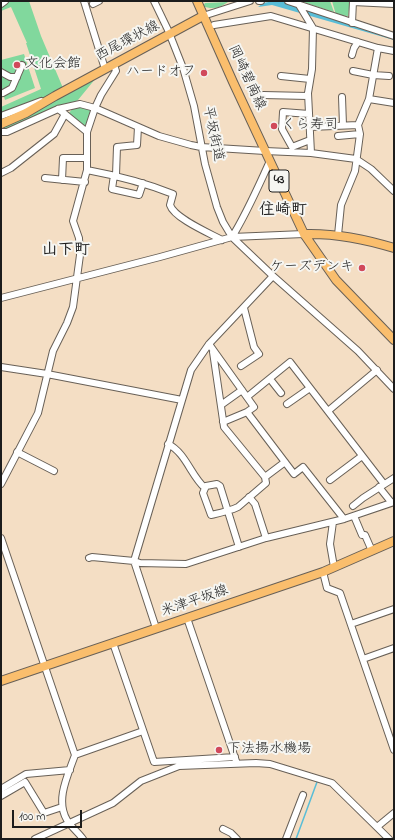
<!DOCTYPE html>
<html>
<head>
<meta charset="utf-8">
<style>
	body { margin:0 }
	#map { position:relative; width:395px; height:840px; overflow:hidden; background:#f4dec4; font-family:"Indie Flower",sans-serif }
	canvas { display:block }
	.frame { position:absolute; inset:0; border:2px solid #1c1c1c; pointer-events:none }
	.scale { position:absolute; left:12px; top:810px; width:70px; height:18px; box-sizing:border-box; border:2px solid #1c1c1c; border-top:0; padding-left:5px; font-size:12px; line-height:14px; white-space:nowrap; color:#1c1c1c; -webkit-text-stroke:3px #f6f6f2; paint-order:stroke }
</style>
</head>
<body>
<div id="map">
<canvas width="395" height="840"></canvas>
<div class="frame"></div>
<div class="scale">100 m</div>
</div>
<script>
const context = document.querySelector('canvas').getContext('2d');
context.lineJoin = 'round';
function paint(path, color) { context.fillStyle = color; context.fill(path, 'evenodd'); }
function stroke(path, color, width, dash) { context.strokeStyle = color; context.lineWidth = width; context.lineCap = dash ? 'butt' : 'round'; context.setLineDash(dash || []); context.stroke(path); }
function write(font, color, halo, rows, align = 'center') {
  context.font = font + ' "Indie Flower","Klee One",sans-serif'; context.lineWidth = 4; context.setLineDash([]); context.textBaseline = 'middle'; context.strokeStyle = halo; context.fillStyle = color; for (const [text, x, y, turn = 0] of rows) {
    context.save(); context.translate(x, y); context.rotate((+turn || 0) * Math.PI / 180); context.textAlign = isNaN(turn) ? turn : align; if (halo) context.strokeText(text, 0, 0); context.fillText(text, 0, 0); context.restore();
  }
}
const green = new Path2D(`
	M 1,1 L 29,1 L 41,36 L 63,88 L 47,96 L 47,98 L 1,119 L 1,107 L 41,89 L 26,43 L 27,43 L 11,7 L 1,11 Z
	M 300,1 L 330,1 L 334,12 Z
	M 332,1 L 350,1 L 348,16 L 336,15 Z
	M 228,2 C 220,8 212,10 203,6 L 205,3 Z
	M 24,54 L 35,88 L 5,100 L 1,87 L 1,60 Z
	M 96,78 L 78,100 L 73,103 L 7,130 L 1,131 L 1,126 L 56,100 Z
	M 74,107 L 80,107 L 92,109 L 86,129 L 68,114 Z`);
const water = new Path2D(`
	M 274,1 L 282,1 L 394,37 L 394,40 L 272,5 L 258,7 L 263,3 Z`);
const stream = new Path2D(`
	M 296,839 L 317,782`);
const minor = new Path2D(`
	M 84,1 L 105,69
	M 154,1 L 168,30 L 183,68 L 194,106 L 205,164 L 217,207 L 223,222 L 232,237 L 273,276 L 358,351 L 394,389
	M 259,1 L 261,1
	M 288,1 L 394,36
	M 353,2 L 394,4
	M 1,4 L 5,1
	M 93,4 L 99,1
	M 299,5 L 313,28 L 312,69 L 308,93 L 311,153
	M 203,16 L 250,1
	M 352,23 L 353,1
	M 214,25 L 271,16 L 378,48 L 394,51
	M 352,55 L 354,48 L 358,42
	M 353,71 L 373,75 L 389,76
	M 1,72 L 10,77 L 17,77
	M 281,76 L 310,79
	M 3,93 L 12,88 L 22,65
	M 263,95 L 308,96
	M 342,97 L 343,125
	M 369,99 L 394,103
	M 65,114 L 87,132
	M 309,114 L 283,112 L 282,129 L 292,147 L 310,140
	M 1,116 L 41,101
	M 310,127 L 358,125
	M 1,132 L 7,132 L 58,109 L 80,104 L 95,108 L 159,136 L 191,145 L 201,147 L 265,151 L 311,153 L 356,159 L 371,169 L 394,191
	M 338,136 L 360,134
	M 87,170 C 119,176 143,182 173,194 L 170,205 C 174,218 209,233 222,240
	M 1,173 L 11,168 L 54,134 L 65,114 L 58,109
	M 114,175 L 112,189 L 139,195 L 143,183
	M 116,175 L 117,147 L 137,145 L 138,127
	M 45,178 L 85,182
	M 62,180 L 63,158 L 87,158
	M 338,235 L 341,205 L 355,171 L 360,134 L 358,125 L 369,99 L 378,48
	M 232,237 C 247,213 258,187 270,161
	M 1,298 L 160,257 L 232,237 L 304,234
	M 209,344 L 254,407 L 247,412 L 294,474 L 303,467 L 344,519
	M 213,352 L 224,427 L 265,477 L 285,462
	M 241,366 L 259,354 L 254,347 L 244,308
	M 1,367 L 47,374 L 182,400
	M 270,379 L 281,393
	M 247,397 L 290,362 L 384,484
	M 287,404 L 310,388
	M 221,405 L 242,390
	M 328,411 L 377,370
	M 223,422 L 247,412
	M 168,444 C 186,453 191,476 205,488
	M 17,452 L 54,471
	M 330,480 L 362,456
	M 1,484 L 38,413 L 53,351 L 67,323 L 73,307 L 80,255 L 79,238 L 73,221 L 87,170 L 87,132 L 95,108 L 101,95 L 116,71 L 114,65
	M 379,487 L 391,502
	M 249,497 L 255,504 L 266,538
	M 353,506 L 363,498 L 394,478
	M 354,516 L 362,535 L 365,535 L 372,551
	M 333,522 L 330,544 L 334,567
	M 1,538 L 75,755 C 68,775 55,800 67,820 C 71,827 78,832 83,839
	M 239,547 L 220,486 L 217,484 L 206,486 L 203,493 L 211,515 C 220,513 230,511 238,507 L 266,483 L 265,477
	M 89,558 L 92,557 L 134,561 L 140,563 L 186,564 L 266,538 L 344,519 L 394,502
	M 323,572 L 327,588 L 340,593 L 394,750
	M 187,618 L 236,761
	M 351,624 L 394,609
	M 156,628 L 134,561 L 191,370 L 209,344 L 273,276
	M 113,643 L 154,762 L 235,757
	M 363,659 L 394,648
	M 75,755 L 143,731
	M 1,789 L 26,774 L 70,770
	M 1,796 L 25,782 L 44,813 L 62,807
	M 377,827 L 394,813
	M 223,829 L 231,833 L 237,839
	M 35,839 L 113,803 L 141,781 L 179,766 L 256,763 L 270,764 L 332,783 L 389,839
	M 286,839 L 303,795`);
const major = new Path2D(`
	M 197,1 L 233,82 L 304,234 L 336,280 L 394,340
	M 1,124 L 26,113 L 55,96 L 203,16
	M 304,234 C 335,233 365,239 394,248
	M 1,681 L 323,572 L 394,541`);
const markers = [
	[17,65,4,"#d1495b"],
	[204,73,4,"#d1495b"],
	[274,126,4,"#d1495b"],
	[362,268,4,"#d1495b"],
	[219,750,4,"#d1495b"]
];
const shields = [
	[279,181,20]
];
const shieldNames = [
	["43",279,181]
];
const streetNames = [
	["西尾環状線",128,42,-28],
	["岡崎碧南線",246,78,65],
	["平坂街道",212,134,78],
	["米津平坂線",195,602,-19]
];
const poiNames = [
	["文化会館",25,65],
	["ハードオフ",196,73,"right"],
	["くら寿司",282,126],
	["ケーズデンキ",354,268,"right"],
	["下法揚水機場",227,750]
];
const quarterNames = [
	["住崎町",283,211],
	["山下町",66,251]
];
paint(green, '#81d89d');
paint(water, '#59bdd7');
stroke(stream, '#59bdd7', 1.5);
stroke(minor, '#686057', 8);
stroke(major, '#686057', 10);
stroke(minor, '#fff', 6);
stroke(major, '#fabe6d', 8);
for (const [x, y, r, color] of markers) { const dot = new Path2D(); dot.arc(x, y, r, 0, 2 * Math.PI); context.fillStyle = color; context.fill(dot); stroke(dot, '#f6f6f2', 1.5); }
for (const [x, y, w] of shields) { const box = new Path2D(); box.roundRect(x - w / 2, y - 11, w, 22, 3); context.fillStyle = '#f6f6f2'; context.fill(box); stroke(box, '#1c1c1c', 1); }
write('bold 13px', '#1c1c1c', null, shieldNames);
write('14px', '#1c1c1c', '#f6f6f2', streetNames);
write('14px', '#1c1c1c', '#f6f6f2', poiNames, 'left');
write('bold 16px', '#1c1c1c', '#f6f6f2', quarterNames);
</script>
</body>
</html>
